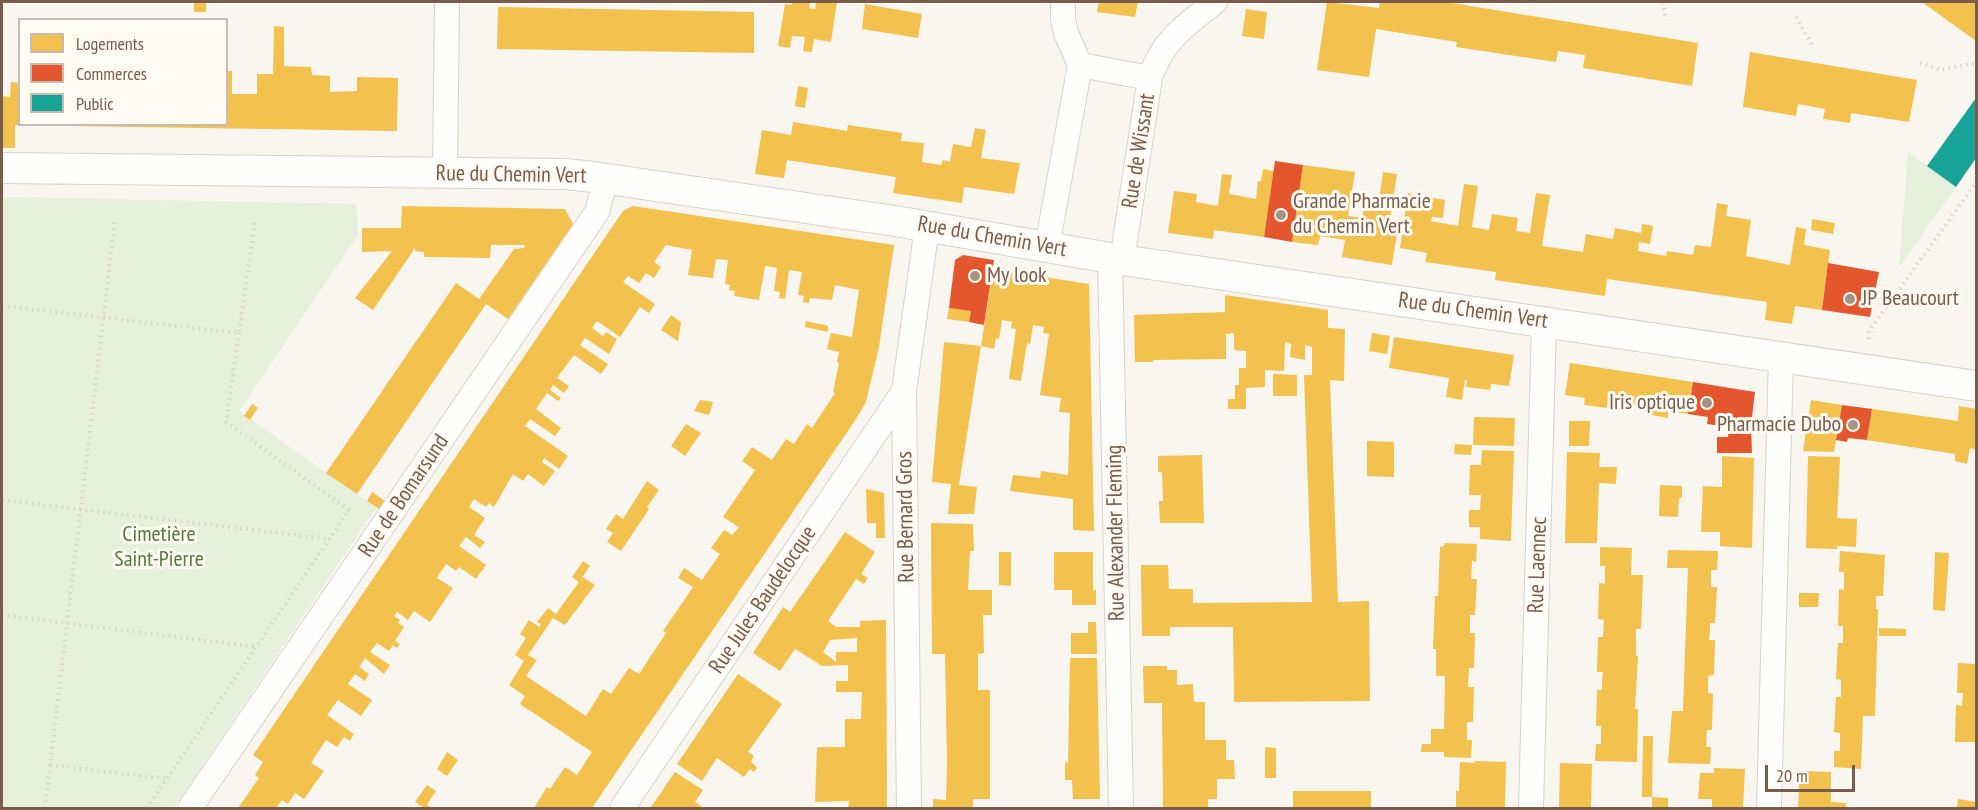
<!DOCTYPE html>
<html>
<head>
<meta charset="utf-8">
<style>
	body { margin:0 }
	#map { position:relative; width:1978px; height:810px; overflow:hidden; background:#f9f5ef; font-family:"PT Sans Narrow",sans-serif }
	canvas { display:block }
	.frame { position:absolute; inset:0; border:3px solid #795c4c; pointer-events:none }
	.legend { position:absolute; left:18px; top:18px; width:210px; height:108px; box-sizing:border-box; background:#fffaf2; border:2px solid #c9bbb0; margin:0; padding:8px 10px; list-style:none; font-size:18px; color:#795c4c }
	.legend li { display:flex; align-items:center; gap:12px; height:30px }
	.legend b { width:30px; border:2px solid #c9bbb0 }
	.scale { position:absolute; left:1765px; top:765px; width:90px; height:27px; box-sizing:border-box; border:3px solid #795c4c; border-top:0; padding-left:8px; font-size:18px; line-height:21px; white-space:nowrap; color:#795c4c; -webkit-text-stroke:4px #fffaf2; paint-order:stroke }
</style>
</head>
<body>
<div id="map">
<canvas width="1978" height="810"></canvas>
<div class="frame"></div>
<ul class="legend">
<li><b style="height:16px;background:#f2c14e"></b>Logements</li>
<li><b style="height:16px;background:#e4572e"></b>Commerces</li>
<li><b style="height:16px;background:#17a398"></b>Public</li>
</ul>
<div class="scale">20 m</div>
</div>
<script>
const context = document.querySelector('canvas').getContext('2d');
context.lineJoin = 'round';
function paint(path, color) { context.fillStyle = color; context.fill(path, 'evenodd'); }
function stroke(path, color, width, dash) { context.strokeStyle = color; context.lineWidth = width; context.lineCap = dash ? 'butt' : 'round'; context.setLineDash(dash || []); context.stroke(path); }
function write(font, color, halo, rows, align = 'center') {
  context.font = font + ' "PT Sans Narrow",sans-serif'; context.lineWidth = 6; context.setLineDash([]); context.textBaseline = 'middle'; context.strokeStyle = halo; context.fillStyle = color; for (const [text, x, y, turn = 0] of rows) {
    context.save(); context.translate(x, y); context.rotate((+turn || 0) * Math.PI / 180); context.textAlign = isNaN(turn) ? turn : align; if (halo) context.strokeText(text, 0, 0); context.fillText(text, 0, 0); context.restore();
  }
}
const green = new Path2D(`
	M 1908,152 L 1956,187 L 1899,267 Z
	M 2,197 L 356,204 L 358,235 L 239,411 L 376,508 L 174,808 L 2,808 Z`);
const homes = new Path2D(`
	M 194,2 L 206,2 L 206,12 L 194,12 Z
	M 792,2 L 810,2 L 809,8 L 815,9 L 816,2 L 837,2 L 831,42 L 814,39 L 812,52 L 803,51 L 805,37 L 792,36 L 790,48 L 778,46 L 785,4 L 792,5 Z
	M 1099,2 L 1138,2 L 1135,17 L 1097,12 Z
	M 1327,2 L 1379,8 L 1380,2 L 1446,2 L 1698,43 L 1692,86 L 1583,68 L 1585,55 L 1558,51 L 1556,62 L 1456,47 L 1457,42 L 1376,29 L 1369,77 L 1317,70 Z
	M 1922,2 L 1976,2 L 1976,41 Z
	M 865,4 L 922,14 L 918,38 L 862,29 Z
	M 498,7 L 754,12 L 754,53 L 497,49 Z
	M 1246,9 L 1267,12 L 1264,39 L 1242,36 Z
	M 274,26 L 284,27 L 284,66 L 311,67 L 312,75 L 330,76 L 330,92 L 357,91 L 357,77 L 398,78 L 397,131 L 72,126 L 72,124 L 226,124 L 226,71 L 232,71 L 232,94 L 257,94 L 257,74 L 273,74 Z
	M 1750,52 L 1917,80 L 1909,122 L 1851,113 L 1850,123 L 1823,119 L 1825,109 L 1798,104 L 1796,116 L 1743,107 Z
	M 11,82 L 20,83 L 20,125 L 15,125 L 15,148 L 2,148 L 2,96 L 10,97 Z
	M 798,86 L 808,88 L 805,108 L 795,106 Z
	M 793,122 L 847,131 L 848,125 L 902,133 L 901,141 L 924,143 L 922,162 L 941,165 L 943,160 L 950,162 L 953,144 L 971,147 L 975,128 L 986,130 L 981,158 L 1020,163 L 1014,194 L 964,187 L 962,203 L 893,193 L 896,177 L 787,160 L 784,178 L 755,174 L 762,130 L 791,135 Z
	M 1303,165 L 1355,172 L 1348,216 L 1362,218 L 1364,207 L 1378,208 L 1383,172 L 1397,174 L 1390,220 L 1399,221 L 1392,265 L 1342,257 L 1345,240 L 1320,236 L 1318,245 L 1292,242 Z
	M 1263,169 L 1274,171 L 1264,237 L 1214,230 L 1213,239 L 1168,233 L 1174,191 L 1197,194 L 1196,202 L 1218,206 L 1222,174 L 1232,175 L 1229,194 L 1256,199 L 1258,181 L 1261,181 Z
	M 1464,184 L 1478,186 L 1472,227 L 1489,230 L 1492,214 L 1518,218 L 1516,231 L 1530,233 L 1536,193 L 1550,195 L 1542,246 L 1583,252 L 1586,234 L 1613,239 L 1615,228 L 1641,233 L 1642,224 L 1653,226 L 1650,244 L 1639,242 L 1638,251 L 1666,256 L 1667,251 L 1693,255 L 1695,245 L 1711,247 L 1717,203 L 1728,205 L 1726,216 L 1751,220 L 1746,256 L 1790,265 L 1796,227 L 1806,229 L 1804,245 L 1830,250 L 1822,310 L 1795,306 L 1792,324 L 1765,320 L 1767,302 L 1607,279 L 1605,296 L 1495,280 L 1496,272 L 1425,262 L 1427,253 L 1400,248 L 1408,193 L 1445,200 L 1443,218 L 1432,217 L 1431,221 L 1458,226 Z
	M 402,206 L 565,209 L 573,224 L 508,319 L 486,304 L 357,494 L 326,473 L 456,283 L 479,299 L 514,249 L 524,248 L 525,245 L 491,245 L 490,258 L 424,257 L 424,252 L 415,251 L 415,248 L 373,310 L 355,298 L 392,251 L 362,252 L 362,228 L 401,228 Z
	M 633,206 L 894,245 L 879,347 L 866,402 L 856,419 L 592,808 L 534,808 L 547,787 L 550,789 L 565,767 L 577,775 L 592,752 L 520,704 L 525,696 L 509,685 L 524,661 L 515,655 L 526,638 L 520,634 L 529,620 L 539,627 L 541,624 L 537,622 L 548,608 L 556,614 L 579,582 L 572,577 L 583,561 L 590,566 L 579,582 L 583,577 L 595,585 L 565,625 L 553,618 L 528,655 L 537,660 L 526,676 L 586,716 L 603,689 L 611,694 L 629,668 L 639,674 L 666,633 L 663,631 L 693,587 L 678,578 L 684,568 L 702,580 L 720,554 L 711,548 L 724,530 L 732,535 L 739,527 L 723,517 L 755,470 L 742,461 L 752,447 L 772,460 L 786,439 L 794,444 L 807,424 L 812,428 L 835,393 L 833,392 L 839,363 L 837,362 L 839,352 L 827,349 L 831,333 L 852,337 L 859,290 L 835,285 L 832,300 L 810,298 L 809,303 L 803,302 L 804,296 L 798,295 L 802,272 L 789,270 L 785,299 L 779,298 L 780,292 L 774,291 L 777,268 L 765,266 L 759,300 L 734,296 L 735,291 L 729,290 L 730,285 L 725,284 L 728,260 L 716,259 L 713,278 L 688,275 L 692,250 L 666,245 L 654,262 L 661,267 L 654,278 L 646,273 L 639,283 L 628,276 L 623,282 L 655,304 L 649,313 L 640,307 L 620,337 L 597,321 L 592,328 L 603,336 L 606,332 L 617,339 L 609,354 L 585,338 L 580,345 L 608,364 L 601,374 L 574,355 L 557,378 L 569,386 L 564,393 L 553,385 L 550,390 L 561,398 L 558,401 L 547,393 L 536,409 L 561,428 L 555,436 L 530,419 L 525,426 L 568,456 L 559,469 L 544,458 L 542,462 L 555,471 L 544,486 L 528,474 L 523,481 L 513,474 L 494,507 L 489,503 L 486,507 L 474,499 L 469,507 L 485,518 L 474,535 L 485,542 L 480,548 L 466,537 L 459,546 L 486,565 L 476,579 L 459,567 L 456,571 L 446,564 L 437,578 L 453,588 L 430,622 L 414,611 L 408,620 L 397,612 L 394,616 L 400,620 L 398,623 L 404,627 L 395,641 L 400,644 L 397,648 L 393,645 L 389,651 L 377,643 L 370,652 L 390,665 L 384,674 L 365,658 L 359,667 L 369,674 L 365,681 L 355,674 L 348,684 L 372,700 L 361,716 L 338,700 L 327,715 L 354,734 L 350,741 L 344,737 L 337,747 L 326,740 L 311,763 L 324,771 L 304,799 L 295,793 L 288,804 L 282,800 L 276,808 L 238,808 L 259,778 L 255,775 L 263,762 L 253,755 L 623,211 Z
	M 1812,219 L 1835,223 L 1833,234 L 1811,230 Z
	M 993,269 L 1089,284 L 1094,531 L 1073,530 L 1073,499 L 1010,491 L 1013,475 L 1040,478 L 1041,471 L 1068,475 L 1070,413 L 1059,412 L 1061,398 L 1040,395 L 1049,334 L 1043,333 L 1044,327 L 1033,325 L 1030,344 L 1027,343 L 1021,381 L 1009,379 L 1016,329 L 1011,328 L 1012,322 L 1002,320 L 999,339 L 996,338 L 994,349 L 981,346 Z
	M 1225,295 L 1328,310 L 1328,328 L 1345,329 L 1344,381 L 1330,380 L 1338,602 L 1369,601 L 1370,701 L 1234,702 L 1233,627 L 1170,627 L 1170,636 L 1142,636 L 1141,565 L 1168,565 L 1169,589 L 1193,589 L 1193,603 L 1312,602 L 1304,375 L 1312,375 L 1312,347 L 1305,345 L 1305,360 L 1290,357 L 1291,344 L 1285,342 L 1284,371 L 1265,370 L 1265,387 L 1246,388 L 1246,409 L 1228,409 L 1228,399 L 1235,399 L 1235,385 L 1239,385 L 1239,368 L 1246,368 L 1246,351 L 1234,350 L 1234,333 L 1226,334 L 1226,359 L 1153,360 L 1153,362 L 1135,362 L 1134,315 L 1225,312 Z
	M 949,308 L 971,311 L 969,322 L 947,319 Z
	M 671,315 L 681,322 L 678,341 L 661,330 Z
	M 806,321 L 828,326 L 828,332 L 805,327 Z
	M 1372,333 L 1390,336 L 1387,354 L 1369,351 Z
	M 1394,337 L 1514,355 L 1509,386 L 1491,384 L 1490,390 L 1466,387 L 1467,380 L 1465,380 L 1462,400 L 1446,397 L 1449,378 L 1389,368 Z
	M 944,342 L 981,346 L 959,485 L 977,487 L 974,514 L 948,514 L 951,484 L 932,482 Z
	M 1570,363 L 1693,382 L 1688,414 L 1668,411 L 1668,418 L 1646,414 L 1647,407 L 1608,401 L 1607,408 L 1584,405 L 1585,398 L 1565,395 Z
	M 1273,374 L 1297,375 L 1297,396 L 1273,396 Z
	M 700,400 L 713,402 L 709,415 L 694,411 Z
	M 1811,400 L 1842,405 L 1834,452 L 1803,451 Z
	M 252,404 L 258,408 L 250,420 L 244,416 Z
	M 1959,406 L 1976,409 L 1976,450 L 1970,448 L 1967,464 L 1955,461 L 1955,454 L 1867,440 L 1872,409 L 1958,421 Z
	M 1474,417 L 1515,418 L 1514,446 L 1473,445 Z
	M 1569,421 L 1590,421 L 1589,446 L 1569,446 Z
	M 686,424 L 701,433 L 685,456 L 671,446 Z
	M 1367,441 L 1394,442 L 1394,477 L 1367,476 Z
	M 1455,444 L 1472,445 L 1471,455 L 1454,454 Z
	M 1482,450 L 1514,451 L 1511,541 L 1480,539 L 1480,527 L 1469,527 L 1469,510 L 1480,510 L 1481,495 L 1469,495 L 1470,465 L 1481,465 Z
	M 1567,452 L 1600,453 L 1599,467 L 1617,467 L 1616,484 L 1599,483 L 1597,543 L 1565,543 Z
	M 1202,455 L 1204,523 L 1160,523 L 1159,501 L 1163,501 L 1162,472 L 1158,472 L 1158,456 Z
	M 1722,456 L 1754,458 L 1752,548 L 1720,546 L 1720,532 L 1701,532 L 1703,486 L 1722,487 Z
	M 1808,456 L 1840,457 L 1837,518 L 1857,519 L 1856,547 L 1837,546 L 1837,549 L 1806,548 Z
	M 647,481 L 659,490 L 647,507 L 649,509 L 621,551 L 607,542 L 613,533 L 606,529 L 616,514 L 623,519 Z
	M 1660,485 L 1682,486 L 1682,498 L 1679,498 L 1678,517 L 1659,516 Z
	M 866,489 L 884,493 L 885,538 L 876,538 L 876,523 L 867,523 Z
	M 372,492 L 385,501 L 379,509 L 367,501 Z
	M 931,523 L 973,524 L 974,551 L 970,551 L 968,590 L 992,590 L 992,615 L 983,615 L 984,653 L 978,654 L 978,690 L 990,690 L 990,799 L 973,799 L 973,808 L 933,808 L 933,799 L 946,800 L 947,763 L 945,654 L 932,654 Z
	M 845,532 L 875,552 L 861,574 L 868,578 L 864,584 L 856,579 L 828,621 L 836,627 L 860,627 L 860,621 L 886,620 L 887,808 L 848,808 L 849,801 L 815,802 L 817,747 L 845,747 L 845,719 L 861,719 L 862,692 L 836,692 L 836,681 L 848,681 L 848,665 L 822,666 L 795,649 L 780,671 L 753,653 L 783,607 L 790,612 ZM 857,638 L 857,652 L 836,652 L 836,662 L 823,652 L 830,640 Z
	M 1445,543 L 1477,544 L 1476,562 L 1472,561 L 1471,579 L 1477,579 L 1475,615 L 1470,615 L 1470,633 L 1475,633 L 1474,668 L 1469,668 L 1468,687 L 1474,687 L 1473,722 L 1467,722 L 1467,740 L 1472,740 L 1471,758 L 1444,757 L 1444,752 L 1421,752 L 1422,744 L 1431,744 L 1431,729 L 1444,729 L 1445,676 L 1436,676 L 1436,649 L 1433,649 L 1435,596 L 1438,596 L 1440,547 L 1444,546 Z
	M 1600,547 L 1632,548 L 1631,575 L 1643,575 L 1641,629 L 1636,629 L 1636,656 L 1638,656 L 1635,709 L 1638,709 L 1637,762 L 1595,761 L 1596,744 L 1601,744 L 1601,726 L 1596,726 L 1597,690 L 1602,690 L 1602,681 L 1603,672 L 1597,672 L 1598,637 L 1603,637 L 1604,620 L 1598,619 L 1599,583 L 1605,584 L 1605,566 L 1600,566 Z
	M 1668,550 L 1718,551 L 1717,570 L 1711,570 L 1711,587 L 1717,587 L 1715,623 L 1710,623 L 1710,631 L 1709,640 L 1715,640 L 1714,675 L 1708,676 L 1708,693 L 1713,694 L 1712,730 L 1707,730 L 1706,747 L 1711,747 L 1710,764 L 1668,763 L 1672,711 L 1683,711 L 1688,568 L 1667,568 Z
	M 1840,551 L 1885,555 L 1883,596 L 1876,596 L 1876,609 L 1878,609 L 1875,716 L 1863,716 L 1861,769 L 1834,767 L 1834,751 L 1840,751 L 1840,733 L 1834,732 L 1836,697 L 1841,697 L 1841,680 L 1836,679 L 1838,643 L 1843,643 L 1843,626 L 1838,626 L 1839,589 L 1844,590 L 1844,572 L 1839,572 Z
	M 999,552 L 1011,552 L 1011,586 L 999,585 Z
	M 1054,552 L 1093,552 L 1093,590 L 1096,590 L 1096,605 L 1072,605 L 1072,590 L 1054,590 Z
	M 1935,552 L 1949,553 L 1945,611 L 1933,610 Z
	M 1799,593 L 1819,593 L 1818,607 L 1799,607 Z
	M 1088,622 L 1096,622 L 1097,654 L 1071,654 L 1071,633 L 1088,633 Z
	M 1879,628 L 1906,629 L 1906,636 L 1879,636 Z
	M 1070,658 L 1097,658 L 1100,799 L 1073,799 L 1072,780 L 1065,780 L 1065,762 L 1068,763 Z
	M 1958,663 L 1976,664 L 1976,742 L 1955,742 L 1956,705 L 1962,706 L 1963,693 L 1957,693 Z
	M 1143,666 L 1167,666 L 1167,670 L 1177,670 L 1177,685 L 1193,684 L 1194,702 L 1205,702 L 1205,740 L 1226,740 L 1226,760 L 1234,760 L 1235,779 L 1217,779 L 1217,799 L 1208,799 L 1208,808 L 1163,808 L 1162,703 L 1144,703 Z
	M 738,674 L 782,704 L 748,752 L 754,756 L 751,761 L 757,768 L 754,772 L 750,769 L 744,777 L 717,758 L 702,781 L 677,764 Z
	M 1643,736 L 1653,736 L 1652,797 L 1642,797 Z
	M 1265,747 L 1276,748 L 1276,778 L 1265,778 Z
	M 447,752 L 458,760 L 447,776 L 437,769 Z
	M 1475,761 L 1506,762 L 1505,808 L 1456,808 L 1456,791 L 1459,791 L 1460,762 L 1475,763 Z
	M 1560,763 L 1592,764 L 1591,808 L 1559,808 Z
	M 1714,768 L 1745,769 L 1743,808 L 1712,808 L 1712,799 L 1698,799 L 1700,773 L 1714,773 Z
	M 1800,771 L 1831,772 L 1831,802 L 1846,803 L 1846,808 L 1798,808 Z
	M 675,772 L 703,790 L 695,802 L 704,808 L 651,807 Z
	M 427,785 L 436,791 L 427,805 L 432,808 L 424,808 L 415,802 Z
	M 1293,791 L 1371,791 L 1371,808 L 1293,808 Z
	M 1652,797 L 1668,798 L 1668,808 L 1652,808 Z
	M 1958,799 L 1976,802 L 1976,808 L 1957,808 Z`);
const shops = new Path2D(`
	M 1275,161 L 1303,165 L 1292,242 L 1264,237 Z
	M 963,255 L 994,260 L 984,325 L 969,322 L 971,311 L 949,308 L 955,260 Z
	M 1828,263 L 1879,272 L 1870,317 L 1822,310 Z
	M 1693,382 L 1755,392 L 1751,425 L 1752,453 L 1717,453 L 1717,437 L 1728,437 L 1729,427 L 1707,424 L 1708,417 L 1688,414 Z
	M 1842,405 L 1872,409 L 1867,440 L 1848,438 L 1847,442 L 1836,440 Z`);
const public = new Path2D(`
	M 1976,98 L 1976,158 L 1956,187 L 1927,166 Z`);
const path = new Path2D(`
	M 1663,2 L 1666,20
	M 1796,17 L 1812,45
	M 1920,63 L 1940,70 L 1976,63
	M 2,306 L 239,333 L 255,221
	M 1869,339 L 1869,331 L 1976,183
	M 2,500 L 330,539
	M 2,615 L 258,647
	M 50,765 L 168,779
	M 45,808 L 115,220
	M 147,808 L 349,510 L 226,422 L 239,333`);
const minor = new Path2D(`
	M 1080,65 L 1150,78
	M 445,174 L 447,2
	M 1047,247 L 1080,65 L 1066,33 L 1063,19 L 1063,2
	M 1110,257 L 1121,808
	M 1122,260 L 1150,78 C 1163,39 1185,26 1215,2
	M 190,808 L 597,212 L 606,178
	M 622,808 L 904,391
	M 909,808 L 904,391 L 927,227
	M 1531,808 L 1544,322
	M 1769,808 L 1781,357`);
const tertiary = new Path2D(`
	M 2,168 L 565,174 L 594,177 L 895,221 L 1122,260 L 1976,386`);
const markers = [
	[1281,215,6,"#a69285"],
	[975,276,6,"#a69285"],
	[1850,299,6,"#a69285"],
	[1707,403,6,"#a69285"],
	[1853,425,6,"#a69285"]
];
const streetNames = [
	["Rue de Wissant",1139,151,-81],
	["Rue du Chemin Vert",511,175,1],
	["Rue du Chemin Vert",992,237,10],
	["Rue du Chemin Vert",1473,311,8],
	["Rue de Bomarsund",404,496,-56],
	["Rue Bernard Gros",906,517,-91],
	["Rue Alexander Fleming",1116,533,-91],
	["Rue Laennec",1538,565,-88],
	["Rue Jules Baudelocque",763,600,-56]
];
const poiNames = [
	["Grande Pharmacie",1293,202],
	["du Chemin Vert",1293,227],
	["My look",987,276],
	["JP Beaucourt",1862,299],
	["Iris optique",1695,403,"right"],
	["Pharmacie Dubo",1841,425,"right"]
];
const parkNames = [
	["Cimetière",159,535],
	["Saint-Pierre",159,560]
];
paint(green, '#e6f0da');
paint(homes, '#f2c14e');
paint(shops, '#e4572e');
paint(public, '#17a398');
stroke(minor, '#d8d2cd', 26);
stroke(tertiary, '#d8d2cd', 32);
stroke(path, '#dbd4cf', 4, [1.5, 4.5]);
stroke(minor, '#fefefd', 24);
stroke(tertiary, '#fefefd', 30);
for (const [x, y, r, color] of markers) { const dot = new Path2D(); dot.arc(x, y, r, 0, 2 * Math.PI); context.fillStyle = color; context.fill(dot); stroke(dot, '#fffaf2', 2); }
write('22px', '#795c4c', '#fffaf2', streetNames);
write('22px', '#795c4c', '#fffaf2', poiNames, 'left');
write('22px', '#527941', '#fffaf2', parkNames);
</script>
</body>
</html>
